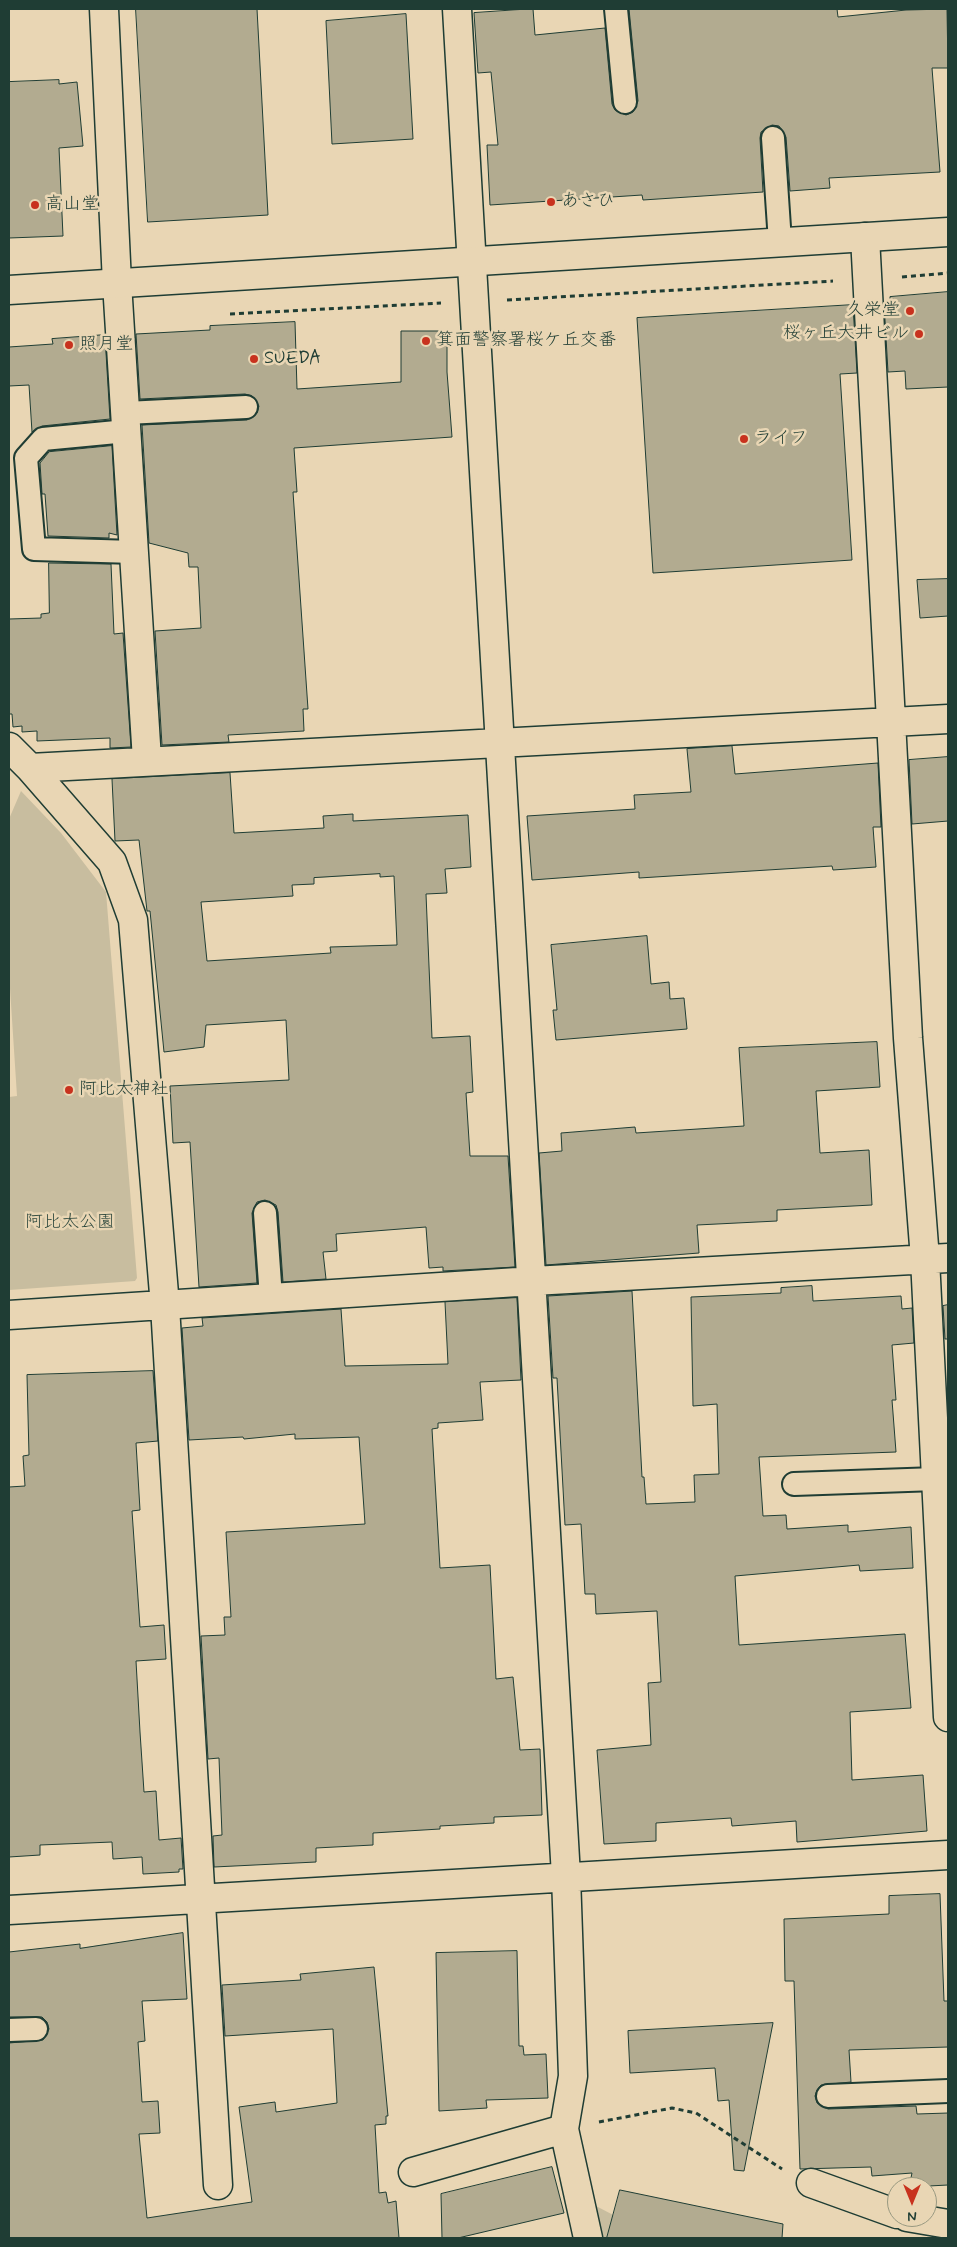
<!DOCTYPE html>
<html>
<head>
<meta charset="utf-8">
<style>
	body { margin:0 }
	#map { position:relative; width:957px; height:2247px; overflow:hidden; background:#e9d6b4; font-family:Mynerve,sans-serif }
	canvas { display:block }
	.frame { position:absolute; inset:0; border:10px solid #1f3d34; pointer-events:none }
	.north { position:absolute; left:887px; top:2177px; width:50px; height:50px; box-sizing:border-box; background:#e9d6b4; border:1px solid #989981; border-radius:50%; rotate:180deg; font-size:14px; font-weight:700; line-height:20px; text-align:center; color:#1f3d34 }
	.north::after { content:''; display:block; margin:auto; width:18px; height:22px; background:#c8321e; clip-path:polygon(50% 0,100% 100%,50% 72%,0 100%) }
</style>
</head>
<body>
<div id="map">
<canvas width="957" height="2247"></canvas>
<div class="frame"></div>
<div class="north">N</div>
</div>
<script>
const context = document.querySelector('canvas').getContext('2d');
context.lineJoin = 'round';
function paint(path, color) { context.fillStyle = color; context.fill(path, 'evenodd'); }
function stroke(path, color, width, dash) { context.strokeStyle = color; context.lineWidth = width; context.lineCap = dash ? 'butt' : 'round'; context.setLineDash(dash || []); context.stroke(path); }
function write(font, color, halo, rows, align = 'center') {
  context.font = font + ' Mynerve,"Klee One",sans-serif'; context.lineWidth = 5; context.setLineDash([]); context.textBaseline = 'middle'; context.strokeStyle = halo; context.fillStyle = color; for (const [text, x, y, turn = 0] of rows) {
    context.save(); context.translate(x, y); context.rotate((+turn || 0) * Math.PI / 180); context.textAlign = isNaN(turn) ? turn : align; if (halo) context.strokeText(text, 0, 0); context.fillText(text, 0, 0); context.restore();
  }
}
const green = new Path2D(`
	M 21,791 L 61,833 L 106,892 L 137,1278 L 135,1281 L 9,1290 L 9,1097 L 17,1096 L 9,973 L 9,819 Z
	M 596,2206 L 644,2231 L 648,2238 L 601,2238 Z`);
const building = new Path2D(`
	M 136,9 L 257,9 L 268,215 L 148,222 Z
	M 533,9 L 535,35 L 605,28 L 612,104 L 615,110 L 626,115 L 633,112 L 638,101 L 629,9 L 837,9 L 838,17 L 906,10 L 947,9 L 948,68 L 932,68 L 940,172 L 829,178 L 830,188 L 790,191 L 786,137 L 779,126 L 772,125 L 761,132 L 760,138 L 763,192 L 643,200 L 642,195 L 490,205 L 487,145 L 498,145 L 491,72 L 478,73 L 474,13 Z
	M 406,14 L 413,139 L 332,144 L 326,21 Z
	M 59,80 L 59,84 L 77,82 L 83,146 L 59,148 L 63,236 L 9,238 L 9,82 Z
	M 948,292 L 948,387 L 906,389 L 905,371 L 888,372 L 884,303 L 890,303 L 890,297 Z
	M 853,305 L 857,373 L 840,374 L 852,560 L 653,573 L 637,318 Z
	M 295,322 L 297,389 L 401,382 L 401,331 L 447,331 L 447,372 L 452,437 L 294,448 L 297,492 L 293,492 L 308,709 L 303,709 L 304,731 L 228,735 L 229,742 L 162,745 L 155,631 L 201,628 L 198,567 L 189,567 L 188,553 L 149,543 L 142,425 L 247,420 L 257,413 L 259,406 L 252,396 L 245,394 L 140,399 L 136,334 L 210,330 L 210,326 Z
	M 102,335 L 105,336 L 110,419 L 42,426 L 32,432 L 29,385 L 9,386 L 9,347 L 53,344 L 52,339 Z
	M 112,446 L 117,535 L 109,533 L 109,538 L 48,536 L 45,494 L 42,494 L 40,463 L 49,452 Z
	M 49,563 L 111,564 L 114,634 L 123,633 L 131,747 L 110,748 L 110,738 L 37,741 L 37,731 L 22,732 L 22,726 L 13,727 L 12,714 L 9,714 L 9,619 L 41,618 L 41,614 L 49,613 Z
	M 948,579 L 948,616 L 920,618 L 917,580 Z
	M 732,746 L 735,774 L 878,763 L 881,827 L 873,827 L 876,867 L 833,870 L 832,866 L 639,878 L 639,872 L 532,880 L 527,816 L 635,809 L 634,795 L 691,792 L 687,749 Z
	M 948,757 L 948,821 L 912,824 L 909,760 Z
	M 230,773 L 234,833 L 324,828 L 323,816 L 353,814 L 353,821 L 468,815 L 471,867 L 445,869 L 447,893 L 426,894 L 432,1038 L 470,1036 L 473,1092 L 466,1093 L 470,1156 L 508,1156 L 515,1267 L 443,1271 L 443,1267 L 429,1268 L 426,1227 L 336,1234 L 337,1251 L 323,1252 L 326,1279 L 283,1282 L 278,1212 L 276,1205 L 265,1200 L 257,1202 L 252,1213 L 257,1283 L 199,1287 L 190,1142 L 173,1143 L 170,1086 L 289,1080 L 286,1020 L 206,1025 L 204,1047 L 164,1052 L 150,911 L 147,911 L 139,840 L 115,841 L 112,779 ZM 380,874 L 380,877 L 394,876 L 397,945 L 330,947 L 331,953 L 207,961 L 201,902 L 293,896 L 292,885 L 314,884 L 314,878 Z
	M 647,936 L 651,984 L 669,982 L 670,999 L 684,998 L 687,1029 L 556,1040 L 553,1010 L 557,1010 L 551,945 Z
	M 877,1042 L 880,1087 L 816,1091 L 820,1153 L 869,1150 L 872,1205 L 777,1210 L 777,1221 L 697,1225 L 699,1253 L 546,1265 L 539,1153 L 562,1151 L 561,1133 L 635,1127 L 636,1133 L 744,1126 L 739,1048 Z
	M 812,1286 L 813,1301 L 901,1296 L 902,1309 L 912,1308 L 914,1343 L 892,1345 L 896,1400 L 892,1400 L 896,1452 L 759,1457 L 763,1516 L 786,1515 L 787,1529 L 848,1525 L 848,1532 L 911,1527 L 913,1568 L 860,1571 L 859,1565 L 735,1576 L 739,1645 L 905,1634 L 911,1708 L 850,1712 L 852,1780 L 923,1775 L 927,1831 L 797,1842 L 796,1821 L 732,1826 L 731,1818 L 656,1823 L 656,1841 L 604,1844 L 597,1750 L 651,1745 L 648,1683 L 661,1682 L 657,1611 L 596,1614 L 595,1594 L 585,1594 L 581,1524 L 565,1525 L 557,1378 L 553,1378 L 548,1296 L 632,1291 L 642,1477 L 644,1477 L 646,1504 L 695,1502 L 694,1475 L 719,1474 L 717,1404 L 693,1406 L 691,1297 L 781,1293 L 781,1288 Z
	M 517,1298 L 521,1380 L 480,1382 L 483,1420 L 438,1423 L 438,1428 L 432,1429 L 440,1568 L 490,1565 L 496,1679 L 513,1677 L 520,1750 L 540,1749 L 542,1815 L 494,1817 L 494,1823 L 440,1826 L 440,1829 L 373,1833 L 373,1845 L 316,1848 L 316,1862 L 214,1867 L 213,1836 L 222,1835 L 219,1758 L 208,1759 L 201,1636 L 225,1635 L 224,1617 L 231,1617 L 226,1532 L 365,1524 L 359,1437 L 295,1439 L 295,1434 L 244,1439 L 243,1437 L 189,1440 L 182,1328 L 203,1326 L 202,1318 L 341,1309 L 345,1366 L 448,1364 L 445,1302 Z
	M 948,1305 L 948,1339 L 945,1339 L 943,1306 Z
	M 153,1371 L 158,1441 L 136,1443 L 140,1510 L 132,1511 L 140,1627 L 164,1625 L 166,1659 L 136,1661 L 140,1732 L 144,1792 L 156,1791 L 159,1840 L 181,1838 L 183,1869 L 179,1869 L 179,1872 L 143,1874 L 142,1857 L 113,1859 L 112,1842 L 40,1845 L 40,1855 L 9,1857 L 9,1487 L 25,1486 L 23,1456 L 29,1455 L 27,1375 Z
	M 940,1894 L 944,2001 L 948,2001 L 948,2047 L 849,2050 L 851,2082 L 821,2085 L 817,2090 L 815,2096 L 817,2103 L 828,2109 L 916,2106 L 917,2114 L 948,2113 L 948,2185 L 909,2187 L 912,2173 L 872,2176 L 871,2167 L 800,2169 L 794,1981 L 785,1981 L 784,1919 L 889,1914 L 889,1896 Z
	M 183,1933 L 187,1999 L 142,2001 L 145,2041 L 138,2042 L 142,2102 L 158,2101 L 160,2133 L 139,2134 L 147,2218 L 252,2202 L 239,2107 L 275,2102 L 276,2112 L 337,2103 L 333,2029 L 225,2036 L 222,1985 L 301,1980 L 300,1974 L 374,1967 L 388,2116 L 386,2116 L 386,2124 L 375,2125 L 379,2193 L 386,2192 L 388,2203 L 396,2201 L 399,2238 L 9,2238 L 9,2043 L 43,2040 L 49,2029 L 47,2022 L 42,2017 L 9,2017 L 9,1952 L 80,1944 L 80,1948 Z
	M 517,1951 L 519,2046 L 523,2046 L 524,2055 L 546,2054 L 548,2098 L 486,2100 L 487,2108 L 439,2111 L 436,1953 Z
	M 773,2023 L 744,2171 L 734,2170 L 729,2100 L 718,2101 L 715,2068 L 630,2073 L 628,2031 Z
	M 552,2167 L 564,2213 L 458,2238 L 442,2238 L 441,2194 Z
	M 620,2190 L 783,2224 L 782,2238 L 607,2238 Z`);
const path = new Path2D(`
	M 902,277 L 948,273
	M 507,300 L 833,281
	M 230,314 L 441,303
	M 599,2122 L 672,2108 L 696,2113 L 782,2169`);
const service = new Path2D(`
	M 616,9 L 625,102
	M 773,138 L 780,242
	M 126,413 L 246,407
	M 127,431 L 43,439 L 26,458 L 34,549 L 134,552
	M 265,1213 L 271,1298
	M 794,1484 L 936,1479
	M 9,2030 L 36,2029
	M 828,2096 L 948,2091`);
const minor = new Path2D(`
	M 104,9 L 117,283 L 147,760
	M 457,9 L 566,1876 L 573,2076 L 564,2129 L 588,2238
	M 865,237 L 908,1038 L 925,1259 L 948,1717
	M 9,747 L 30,768 L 112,862 L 133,920 L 165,1306 L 218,2185
	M 30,768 L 948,719
	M 9,1315 L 533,1281 L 948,1258
	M 9,1910 L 948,1855
	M 413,2172 L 564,2129
	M 811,2183 L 897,2214
	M 907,2217 L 948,2224`);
const tertiary = new Path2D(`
	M 9,290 L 948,232`);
const markers = [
	[551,202,5,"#c8321e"],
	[35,205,5,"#c8321e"],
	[910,311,5,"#c8321e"],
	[919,334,5,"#c8321e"],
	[426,341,5,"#c8321e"],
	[69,345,5,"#c8321e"],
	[254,359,5,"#c8321e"],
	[744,439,5,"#c8321e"],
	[69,1090,5,"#c8321e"]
];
const poiNames = [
	["あさひ",561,202],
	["高山堂",45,205],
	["久栄堂",900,311,"right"],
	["桜ヶ丘大井ビル",909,334,"right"],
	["箕面警察署桜ケ丘交番",436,341],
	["照月堂",79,345],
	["SUEDA",264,359],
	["ライフ",754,439],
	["阿比太神社",79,1090]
];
const parkNames = [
	["阿比太公園",70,1223]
];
paint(green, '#c8bd9f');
paint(building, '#b2ab90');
stroke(building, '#1f3d34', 1);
stroke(service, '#1f3d34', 26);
stroke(minor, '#1f3d34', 31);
stroke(tertiary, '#1f3d34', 31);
stroke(path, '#1f3d34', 3, [5, 4]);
stroke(service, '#e9d6b4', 22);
stroke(minor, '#e9d6b4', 28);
stroke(tertiary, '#e9d6b4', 28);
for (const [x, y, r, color] of markers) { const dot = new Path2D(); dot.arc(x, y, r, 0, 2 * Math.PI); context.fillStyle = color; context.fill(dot); stroke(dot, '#e9d6b4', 2); }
write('18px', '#1f3d34', '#e9d6b4', poiNames, 'left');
write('18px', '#304a3f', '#e9d6b4', parkNames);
</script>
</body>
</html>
